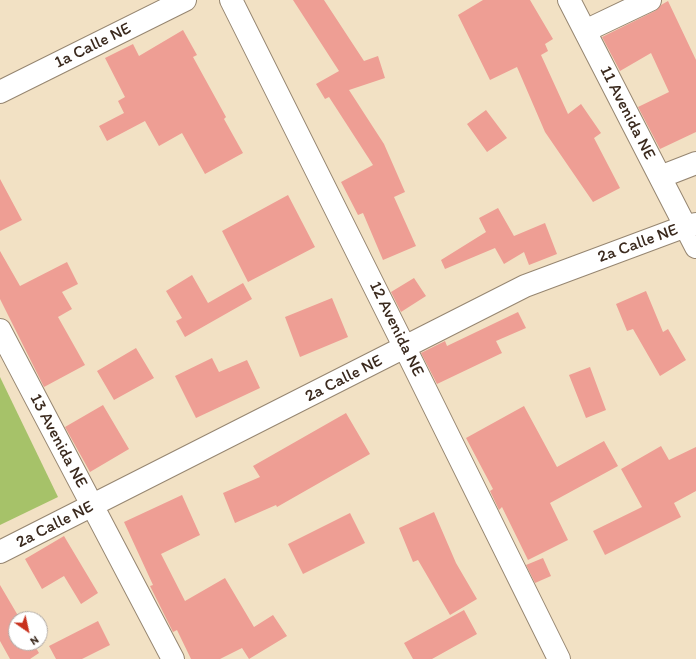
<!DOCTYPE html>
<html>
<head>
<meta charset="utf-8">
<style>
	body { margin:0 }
	#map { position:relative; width:696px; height:659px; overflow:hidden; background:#f2e1c4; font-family:Itim,sans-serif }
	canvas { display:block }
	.north { position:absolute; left:8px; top:611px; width:40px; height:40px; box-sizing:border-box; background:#fff; border:1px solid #b1aaa5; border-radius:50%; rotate:146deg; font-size:11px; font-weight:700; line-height:16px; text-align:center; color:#3b2a1e }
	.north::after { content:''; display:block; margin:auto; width:14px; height:18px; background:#c8321e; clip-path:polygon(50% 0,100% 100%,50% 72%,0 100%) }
</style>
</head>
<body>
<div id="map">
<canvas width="696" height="659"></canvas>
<div class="north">N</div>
</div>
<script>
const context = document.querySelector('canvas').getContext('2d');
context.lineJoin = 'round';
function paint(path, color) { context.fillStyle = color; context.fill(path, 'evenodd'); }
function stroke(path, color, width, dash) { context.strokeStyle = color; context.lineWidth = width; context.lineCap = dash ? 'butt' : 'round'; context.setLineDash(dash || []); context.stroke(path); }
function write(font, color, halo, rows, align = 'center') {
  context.font = font + ' Itim,sans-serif'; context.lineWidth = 3.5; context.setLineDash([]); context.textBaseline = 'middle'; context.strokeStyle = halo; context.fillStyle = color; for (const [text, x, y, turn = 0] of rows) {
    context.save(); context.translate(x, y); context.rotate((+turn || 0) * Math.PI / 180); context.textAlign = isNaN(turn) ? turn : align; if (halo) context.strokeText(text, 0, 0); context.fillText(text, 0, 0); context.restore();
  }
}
const green = new Path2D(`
	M 0,377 L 58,497 L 0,525 Z`);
const building = new Path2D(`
	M 293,0 L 324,0 L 364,61 L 378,56 L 385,78 L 349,90 L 384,144 L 405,192 L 394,197 L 416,246 L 383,260 L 363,213 L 358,215 L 341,182 L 373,165 L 329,97 L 325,99 L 316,84 L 339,71 Z
	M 483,0 L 530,0 L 553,39 L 545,44 L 548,51 L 541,55 L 568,114 L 581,104 L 601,133 L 594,138 L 620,188 L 593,202 L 545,132 L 517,67 L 490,80 L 458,15 Z
	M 668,1 L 696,60 L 696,132 L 660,149 L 638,107 L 669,92 L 651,53 L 620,71 L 602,37 L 655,11 L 661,5 Z
	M 183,30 L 197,55 L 193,57 L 226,117 L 224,119 L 243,153 L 205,174 L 182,133 L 159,146 L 145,121 L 107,141 L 99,126 L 124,113 L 118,101 L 125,97 L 105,58 L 133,44 L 139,56 Z
	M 486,110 L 507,138 L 487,152 L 467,124 Z
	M 0,179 L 22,220 L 0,231 Z
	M 288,195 L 315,247 L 248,282 L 222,231 Z
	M 498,208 L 514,236 L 545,223 L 557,254 L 529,265 L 524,252 L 504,264 L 495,248 L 445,269 L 441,260 L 486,232 L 479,218 Z
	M 0,251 L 20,286 L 67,262 L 78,284 L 62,292 L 72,309 L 58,317 L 85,365 L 44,387 L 0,299 Z
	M 192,275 L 208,303 L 243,283 L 252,299 L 185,337 L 176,321 L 182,318 L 166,291 Z
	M 414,278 L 426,296 L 401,312 L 391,292 Z
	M 646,291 L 663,332 L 668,329 L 686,360 L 660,376 L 633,329 L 627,331 L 616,304 Z
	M 332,298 L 348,337 L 300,357 L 285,317 Z
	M 518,312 L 526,328 L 496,341 L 502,353 L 437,384 L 421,353 L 445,341 L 447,346 Z
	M 136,348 L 154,378 L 114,400 L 97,371 Z
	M 212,358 L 219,372 L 247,360 L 260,388 L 196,418 L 175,376 Z
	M 590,367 L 606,410 L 586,418 L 569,375 Z
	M 103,405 L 129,449 L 90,472 L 65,427 Z
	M 524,406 L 557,467 L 604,441 L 618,466 L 550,503 L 568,540 L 528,560 L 502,507 L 499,510 L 490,491 L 493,489 L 466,438 Z
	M 346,413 L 370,454 L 277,507 L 276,505 L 235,523 L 223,493 L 260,477 L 253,466 Z
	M 661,446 L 669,460 L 696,447 L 696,491 L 674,503 L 681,517 L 605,555 L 593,531 L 642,507 L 621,469 Z
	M 182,495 L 200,535 L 161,554 L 185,601 L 225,578 L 254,627 L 273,615 L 287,636 L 249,659 L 242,648 L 220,659 L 191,659 L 177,630 L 173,632 L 150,586 L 153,585 L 124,522 Z
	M 434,512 L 456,563 L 477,599 L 450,615 L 418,560 L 413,562 L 399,528 Z
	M 350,513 L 365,543 L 303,574 L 288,544 Z
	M 64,536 L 98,593 L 81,604 L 64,576 L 42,589 L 25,559 Z
	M 543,558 L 551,576 L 535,583 L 526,565 Z
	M 0,585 L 20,619 L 16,619 L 16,643 L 33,643 L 39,653 L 30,659 L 10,659 L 0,641 Z
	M 464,610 L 477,634 L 432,659 L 413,659 L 404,643 Z
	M 98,621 L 110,645 L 82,659 L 56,659 L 49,646 Z`);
const street = new Path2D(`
	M 231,0 L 405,348 L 559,659
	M 569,0 L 696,247
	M 585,31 L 650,0
	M 0,92 L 185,0
	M 660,177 L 696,163
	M 0,330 L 173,659
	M 0,552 L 525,286 L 686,226 L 696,224`);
const streetNames = [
	["1a Calle NE",93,46,-26],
	["11 Avenida NE",627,113,63],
	["2a Calle NE",638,244,-20],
	["12 Avenida NE",396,329,64],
	["2a Calle NE",344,379,-27],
	["13 Avenida NE",58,441,62],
	["2a Calle NE",55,525,-27]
];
paint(green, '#a6c269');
paint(building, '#ee9e94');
stroke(street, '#968671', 24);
stroke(street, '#fff', 22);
write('17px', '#3b2a1e', '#fff', streetNames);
</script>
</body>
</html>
